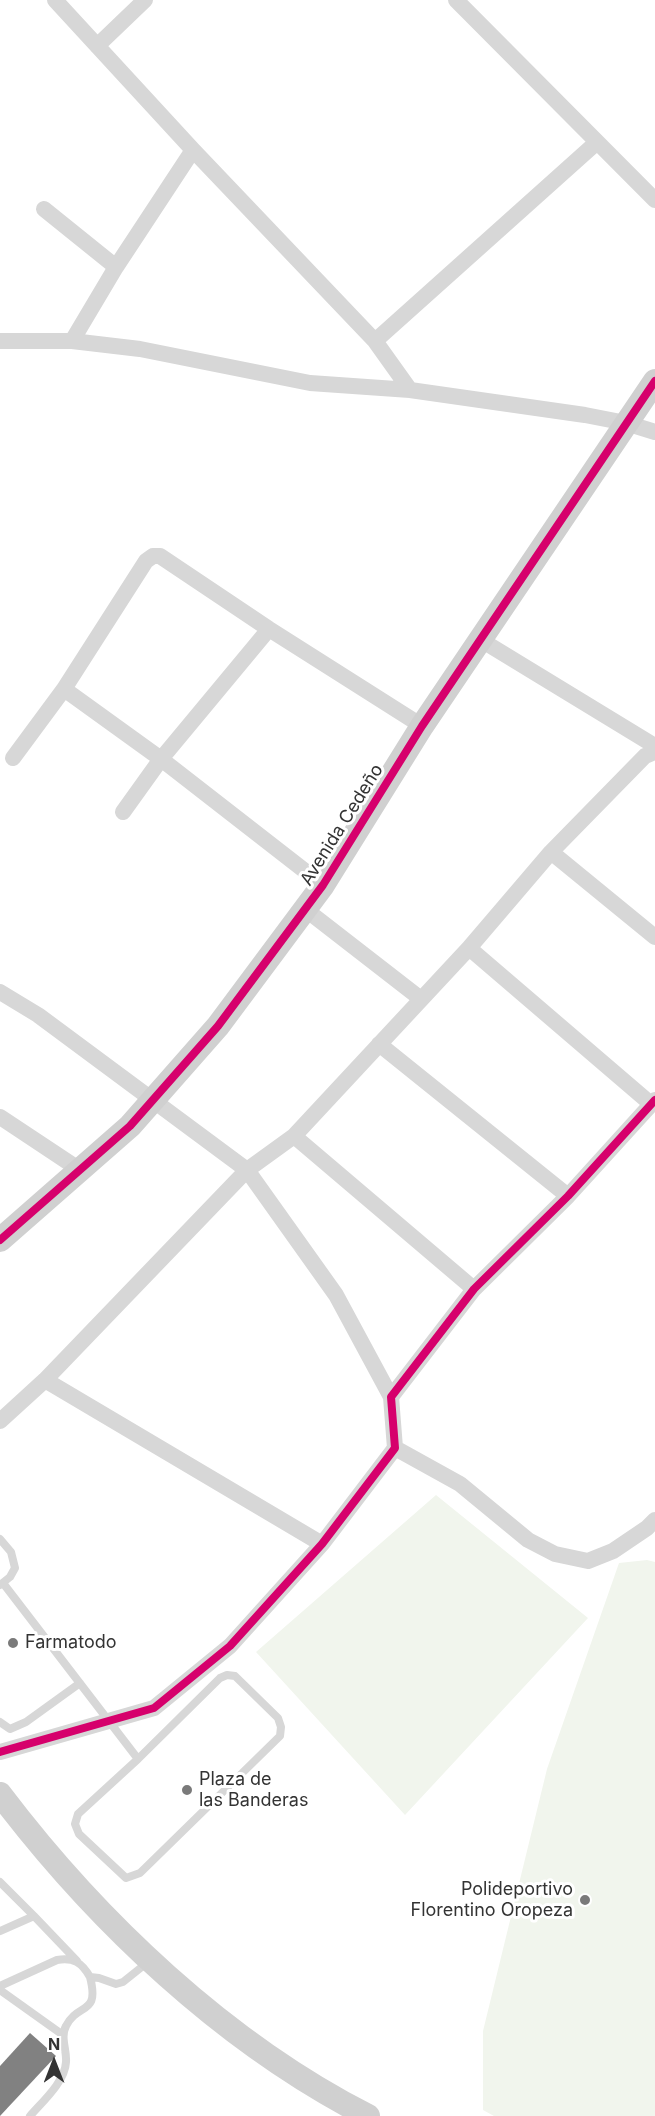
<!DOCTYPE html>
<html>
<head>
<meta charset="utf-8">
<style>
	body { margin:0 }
	#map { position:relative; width:655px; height:2116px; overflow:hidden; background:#fff; font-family:Inter,sans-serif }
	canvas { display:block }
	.north { position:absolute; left:24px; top:2032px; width:60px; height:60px; -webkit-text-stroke:4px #fff; paint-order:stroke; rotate:0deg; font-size:16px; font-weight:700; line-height:24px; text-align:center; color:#333 }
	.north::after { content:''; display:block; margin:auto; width:21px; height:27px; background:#333; clip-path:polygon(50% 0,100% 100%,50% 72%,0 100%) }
</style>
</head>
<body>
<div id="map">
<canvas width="655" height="2116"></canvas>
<div class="north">N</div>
</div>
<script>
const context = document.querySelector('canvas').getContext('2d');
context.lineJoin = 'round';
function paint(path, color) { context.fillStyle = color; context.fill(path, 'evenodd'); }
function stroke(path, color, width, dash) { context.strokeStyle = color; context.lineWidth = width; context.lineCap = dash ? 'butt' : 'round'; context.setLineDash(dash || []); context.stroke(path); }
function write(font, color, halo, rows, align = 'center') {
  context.font = font + ' Inter,sans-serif'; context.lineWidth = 6; context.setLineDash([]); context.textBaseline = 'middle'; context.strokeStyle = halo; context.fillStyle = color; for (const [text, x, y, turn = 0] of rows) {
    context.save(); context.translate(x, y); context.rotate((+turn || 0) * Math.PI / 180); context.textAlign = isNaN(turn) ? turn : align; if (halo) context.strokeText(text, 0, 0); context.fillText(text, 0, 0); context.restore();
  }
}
const green = new Path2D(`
	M 436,1495 L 588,1618 L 405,1815 L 256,1652 Z
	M 647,1560 L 655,1562 L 655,2116 L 494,2116 L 483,2110 L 483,2031 L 547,1769 L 619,1563 Z`);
const building = new Path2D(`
	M 30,2033 L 56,2056 L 0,2116 L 0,2066 Z`);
const lane = new Path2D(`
	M 0,1539 L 11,1552 L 15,1568 L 10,1577 L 0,1585
	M 3,1583 L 138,1759
	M 227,1675 L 235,1676 L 278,1718 L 281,1727 L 280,1736 L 140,1873 L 126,1878 L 79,1834 L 75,1824 L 78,1814 L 138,1759 L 220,1678 Z
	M 0,1722 L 10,1729 L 26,1722 L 80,1683
	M 0,1882 L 34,1916 L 0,1931
	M 34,1916 L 77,1961
	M 0,1986 L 57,1960 C 74,1957 82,1963 90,1977 L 99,1978 L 116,1984 L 123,1982 L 148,1962
	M 0,1990 L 63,2035
	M 30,2116 C 42,2102 65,2082 66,2062 C 67,2050 60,2037 66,2026 C 78,2002 100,2016 90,1977`);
const street = new Path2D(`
	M 55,0 L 193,150 L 375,341 L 410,390
	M 456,0 L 655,200
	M 97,46 L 145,0
	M 44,209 L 116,267
	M 0,341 L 72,341 L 140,349 L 310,383 L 410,390 L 585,415 L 626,423 L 655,432
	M 72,341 L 116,267 L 193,150
	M 375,341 L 596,143
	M 481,640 L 655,746
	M 64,689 L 161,759 L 323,885
	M 13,758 L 64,689 L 146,561 L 153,556 L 160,556 L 269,629 L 422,726
	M 123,812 L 161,759 L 269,629
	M 551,852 L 655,937
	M 305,909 L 421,999
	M 469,948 L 651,1104
	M 0,992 L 38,1015 L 247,1170 L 336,1295 L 391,1397
	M 379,1044 L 568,1196
	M 0,1117 L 80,1170
	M 294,1136 L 474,1289
	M 45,1380 L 322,1544
	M 0,1421 L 45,1380 L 247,1170 L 294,1136 L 469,948 L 551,852 L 645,756 L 655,752
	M 395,1448 L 460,1484 L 528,1540 L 555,1554 L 588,1561 L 613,1551 L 647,1528 L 655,1520
	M 0,1752 L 154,1708 L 230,1646 L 322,1544 L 395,1448 L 391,1397 L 474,1289 L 568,1196 L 655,1100`);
const secondary = new Path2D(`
	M 0,1240 L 130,1126 L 218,1026 L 323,885 L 422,726 L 655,381
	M 0,1794 C 97,1922 225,2043 368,2116`);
const cycleway = new Path2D(`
	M 0,1240 L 130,1126 L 218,1026 L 323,885 L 422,726 L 655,381
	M 0,1752 L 154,1708 L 230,1646 L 322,1544 L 395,1448 L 391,1397 L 474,1289 L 568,1196 L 655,1100`);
const markers = [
	[13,1643,6,"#7a7a7a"],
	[187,1790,6,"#7a7a7a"],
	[585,1900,6,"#7a7a7a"]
];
const streetNames = [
	["Avenida Cedeño",342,825,-58]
];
const poiNames = [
	["Farmatodo",25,1643],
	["Plaza de",199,1780],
	["las Banderas",199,1801],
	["Polideportivo",573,1890,"right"],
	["Florentino Oropeza",573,1911,"right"]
];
paint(green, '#f1f5ed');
paint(building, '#818181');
stroke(lane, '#d7d7d7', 8);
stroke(street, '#d7d7d7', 16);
stroke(secondary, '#d0d0d0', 24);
stroke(cycleway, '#d6006c', 8);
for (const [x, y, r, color] of markers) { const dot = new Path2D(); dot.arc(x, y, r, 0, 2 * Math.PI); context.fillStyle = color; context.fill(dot); stroke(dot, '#fff', 2); }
write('18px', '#333', '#fff', streetNames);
write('18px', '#333', '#fff', poiNames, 'left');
</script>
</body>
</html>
